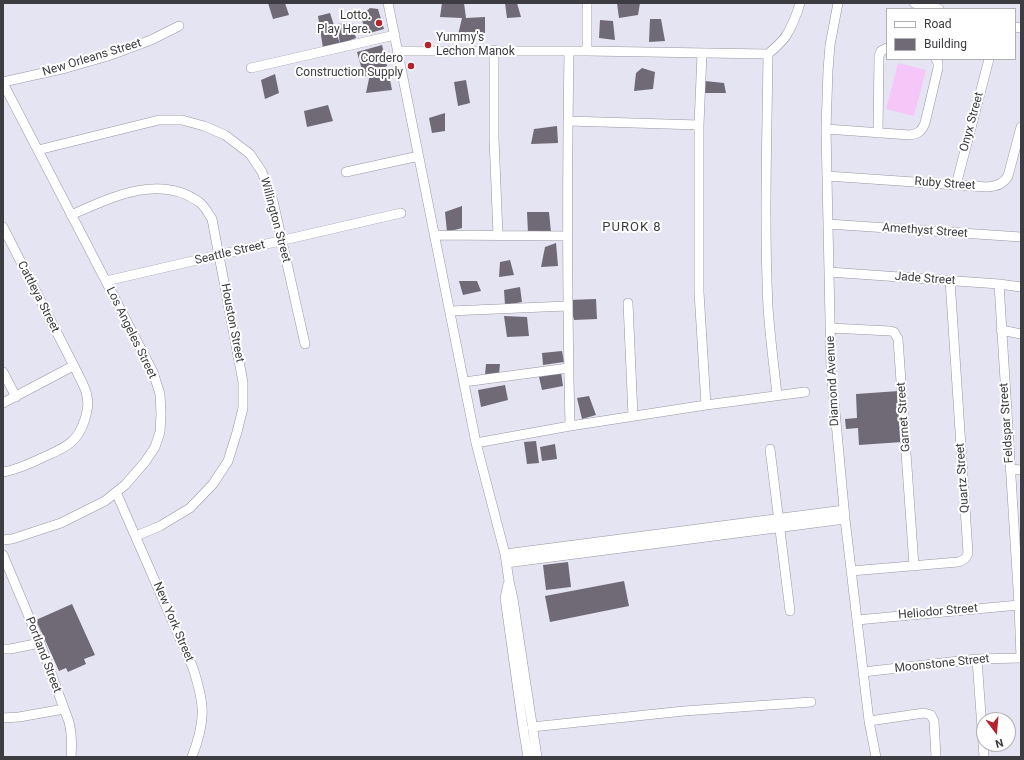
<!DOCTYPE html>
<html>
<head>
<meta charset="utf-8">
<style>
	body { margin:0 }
	#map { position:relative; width:1024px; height:760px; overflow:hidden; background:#e5e4f3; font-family:Roboto,sans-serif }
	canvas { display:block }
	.frame { position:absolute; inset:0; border:4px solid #3c3c41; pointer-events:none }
	.legend { position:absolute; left:886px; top:8px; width:130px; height:52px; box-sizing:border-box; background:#fff; border:1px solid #b1b1b3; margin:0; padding:5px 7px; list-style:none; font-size:12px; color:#3c3c41 }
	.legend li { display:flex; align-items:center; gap:8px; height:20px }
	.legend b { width:20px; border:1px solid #b1b1b3 }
	.north { position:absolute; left:976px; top:712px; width:40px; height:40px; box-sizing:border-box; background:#fff; border:1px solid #b1b1b3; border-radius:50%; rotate:164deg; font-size:11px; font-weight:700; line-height:16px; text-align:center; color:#3c3c41 }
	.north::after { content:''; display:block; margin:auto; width:14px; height:18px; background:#b5242c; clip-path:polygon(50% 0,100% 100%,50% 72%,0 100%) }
</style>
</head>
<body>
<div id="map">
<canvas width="1024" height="760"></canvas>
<div class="frame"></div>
<ul class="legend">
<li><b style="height:5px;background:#fff"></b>Road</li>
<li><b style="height:11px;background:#706a76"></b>Building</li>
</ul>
<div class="north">N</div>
</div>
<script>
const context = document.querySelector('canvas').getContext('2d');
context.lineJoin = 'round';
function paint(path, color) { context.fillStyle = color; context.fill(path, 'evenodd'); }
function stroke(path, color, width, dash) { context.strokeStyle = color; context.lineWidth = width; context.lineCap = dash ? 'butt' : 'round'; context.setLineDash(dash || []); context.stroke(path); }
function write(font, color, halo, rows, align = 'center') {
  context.font = font + ' Roboto,sans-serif'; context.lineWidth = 4; context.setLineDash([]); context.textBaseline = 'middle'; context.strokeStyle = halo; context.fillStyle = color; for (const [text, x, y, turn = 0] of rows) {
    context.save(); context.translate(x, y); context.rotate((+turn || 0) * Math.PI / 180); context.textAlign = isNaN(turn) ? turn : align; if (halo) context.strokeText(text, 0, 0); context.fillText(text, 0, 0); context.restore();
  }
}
const green = new Path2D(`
	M 898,63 L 926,70 L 914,116 L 886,109 Z`);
const building = new Path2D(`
	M 268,3 L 285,3 L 289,15 L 273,19 Z
	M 442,3 L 464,3 L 466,18 L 485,17 L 485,33 L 458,35 L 462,18 L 440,17 Z
	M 505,3 L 517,3 L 521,17 L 507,18 Z
	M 617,3 L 640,3 L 638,15 L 619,18 Z
	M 370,8 L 378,9 L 384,29 L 366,34 L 361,16 Z
	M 330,13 L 340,44 L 337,24 L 352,23 L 356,38 L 340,44 L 323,48 L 318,16 Z
	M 650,19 L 661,19 L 665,41 L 649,42 Z
	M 600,20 L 613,21 L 615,40 L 599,38 Z
	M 382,45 L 387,66 L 364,77 L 357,52 Z
	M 642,68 L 655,72 L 653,89 L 634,91 L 636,73 Z
	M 275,74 L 279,93 L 265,99 L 261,80 Z
	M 370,74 L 389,75 L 392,90 L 366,93 Z
	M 466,80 L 470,103 L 458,106 L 454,82 Z
	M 705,81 L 724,83 L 726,93 L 703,93 Z
	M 328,105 L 333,121 L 307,127 L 304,111 Z
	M 445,113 L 445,131 L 432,133 L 429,118 Z
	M 557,126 L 558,143 L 531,144 L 534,129 Z
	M 462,206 L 462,228 L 447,232 L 445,212 Z
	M 527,212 L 549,212 L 551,232 L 528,233 Z
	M 556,243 L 558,266 L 541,267 L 545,247 Z
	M 510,260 L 514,275 L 499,277 L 500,262 Z
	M 459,281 L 477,281 L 481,291 L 463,295 Z
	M 520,287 L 522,302 L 505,305 L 504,290 Z
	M 596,299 L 597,319 L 574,320 L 569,300 Z
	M 504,316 L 527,317 L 529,336 L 507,337 Z
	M 562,351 L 564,362 L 543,365 L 542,353 Z
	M 486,364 L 500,364 L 499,374 L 485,375 Z
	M 561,372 L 563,386 L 542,390 L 539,377 Z
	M 505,385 L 508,400 L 481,407 L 478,390 Z
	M 899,391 L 902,442 L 859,445 L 858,428 L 846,429 L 845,419 L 857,418 L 856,394 Z
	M 589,396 L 596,415 L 582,419 L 577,398 Z
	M 536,441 L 539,463 L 527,464 L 524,442 Z
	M 555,444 L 557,459 L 542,461 L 540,447 Z
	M 568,562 L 571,587 L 546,590 L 543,565 Z
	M 624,581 L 629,606 L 550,622 L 545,596 Z
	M 72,604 L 95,655 L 84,659 L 86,664 L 68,672 L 66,668 L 59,671 L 36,620 Z`);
const minor = new Path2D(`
	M 388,3 L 476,443 L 505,554 L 509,581 L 513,599 L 537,757
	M 587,3 L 587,51
	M 838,3 L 830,45 L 828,70 L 826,129 L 831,368 L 845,519 L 869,721 L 876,757
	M 914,3 L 939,9
	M 1015,27 L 1021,28
	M 494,50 L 494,138 L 498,235
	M 397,51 L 587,51 L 768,54 C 775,48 781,43 786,36 C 792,26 797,14 800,3
	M 569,51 C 567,176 567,301 570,426
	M 702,53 L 699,125 L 699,292 L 706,405
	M 768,54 C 767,139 764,223 768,307 C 770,337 774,366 777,395
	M 251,68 L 395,35
	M 3,82 L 66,68 L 108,56 L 151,40 L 179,26
	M 3,83 L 153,372 L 160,394 L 161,414 L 160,432 L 155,447 L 145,462 L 125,485 L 105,501 L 61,523 L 12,539 L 3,540
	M 568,121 L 699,125
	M 826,129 L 910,135 C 918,134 922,131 925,123 L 938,68 L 938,63 L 936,59
	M 878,133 L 879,56 L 881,51 L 887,48
	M 38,150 L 159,120 L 182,120 L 204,126 L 225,135 L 250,154 L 262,172 L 273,201 L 305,344
	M 346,172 L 419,156
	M 827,176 L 987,187 C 997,186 1003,184 1008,176 L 1021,127
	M 956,185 L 989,59
	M 71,215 C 110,198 159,173 199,202 C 204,205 208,213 212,219 L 243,382 L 243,408 L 237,432 L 228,461 L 213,484 L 190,508 L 160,526 L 136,536
	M 828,224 L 1021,237
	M 3,227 L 77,372 C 80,379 84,385 86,392 C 89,403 88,408 85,419 C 78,443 64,448 44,457 C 31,463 17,470 3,472
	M 434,235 L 568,236
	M 829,272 L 999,284 L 1021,287
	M 106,281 L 401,213
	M 999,284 L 1019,605 L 1021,658
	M 628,303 L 633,416
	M 450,311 L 567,306
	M 830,328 L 890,331 L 894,332 L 898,339 L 914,566
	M 1001,330 L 1021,334
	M 3,372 L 16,397
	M 464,382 L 568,368
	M 3,403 L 73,366
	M 476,443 L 570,426 L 706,405 L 805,392
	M 770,449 L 790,611
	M 1010,469 L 1021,470
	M 116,492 L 193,668 C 205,705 206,720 192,757
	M 505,554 L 844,510
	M 3,555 L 40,643 L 69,722 C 72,734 72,745 71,757
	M 506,563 L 845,519
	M 851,571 L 958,562 C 964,560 966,559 968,553 L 950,280
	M 508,584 L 505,598 L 523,727 L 528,757
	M 857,620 L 1019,605
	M 3,649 L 10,649 L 40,643
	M 977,659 L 984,757
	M 863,672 L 977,659 L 1021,658
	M 3,718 L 19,717 L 64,709
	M 869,721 L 924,713 L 931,715 L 934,721 L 936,757
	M 532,727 L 684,711 L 811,702`);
const markers = [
	[379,23,4,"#b5242c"],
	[428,45,4,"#b5242c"],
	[411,66,4,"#b5242c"]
];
const poiNames = [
	["Lotto.",371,16],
	["Play Here.",371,30],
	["Yummy's",436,38,"left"],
	["Lechon Manok",436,52,"left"],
	["Cordero",403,59],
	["Construction Supply",403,73]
];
const streetNames = [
	["New Orleans Street",92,58,-17],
	["Onyx Street",972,122,-75],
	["Ruby Street",945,184,4],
	["Willington Street",275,220,75],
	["Amethyst Street",925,231,4],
	["Seattle Street",230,253,-13],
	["Jade Street",925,279,4],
	["Cattleya Street",38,297,63],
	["Houston Street",232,323,79],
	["Los Angeles Street",131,333,64],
	["Diamond Avenue",833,381,-93],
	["Garnet Street",904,417,-94],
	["Feldspar Street",1007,423,-94],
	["Quartz Street",963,478,-94],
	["Heliodor Street",938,612,-5],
	["New York Street",173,622,67],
	["Portland Street",43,655,69],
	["Moonstone Street",942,664,-6]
];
const neighbourhoodNames = [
	["PUROK 8",632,228]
];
paint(green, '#f7c6f8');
paint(building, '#706a76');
stroke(minor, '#9696a3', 10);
stroke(minor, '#fff', 9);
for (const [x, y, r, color] of markers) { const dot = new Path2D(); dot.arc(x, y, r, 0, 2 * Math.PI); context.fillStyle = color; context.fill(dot); stroke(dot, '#fff', 1.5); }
write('12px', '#3c3c41', '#fff', poiNames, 'right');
write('12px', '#3c3c41', '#fff', streetNames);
context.letterSpacing = '1px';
write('13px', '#3c3c41', '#fff', neighbourhoodNames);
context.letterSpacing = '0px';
</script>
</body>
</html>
